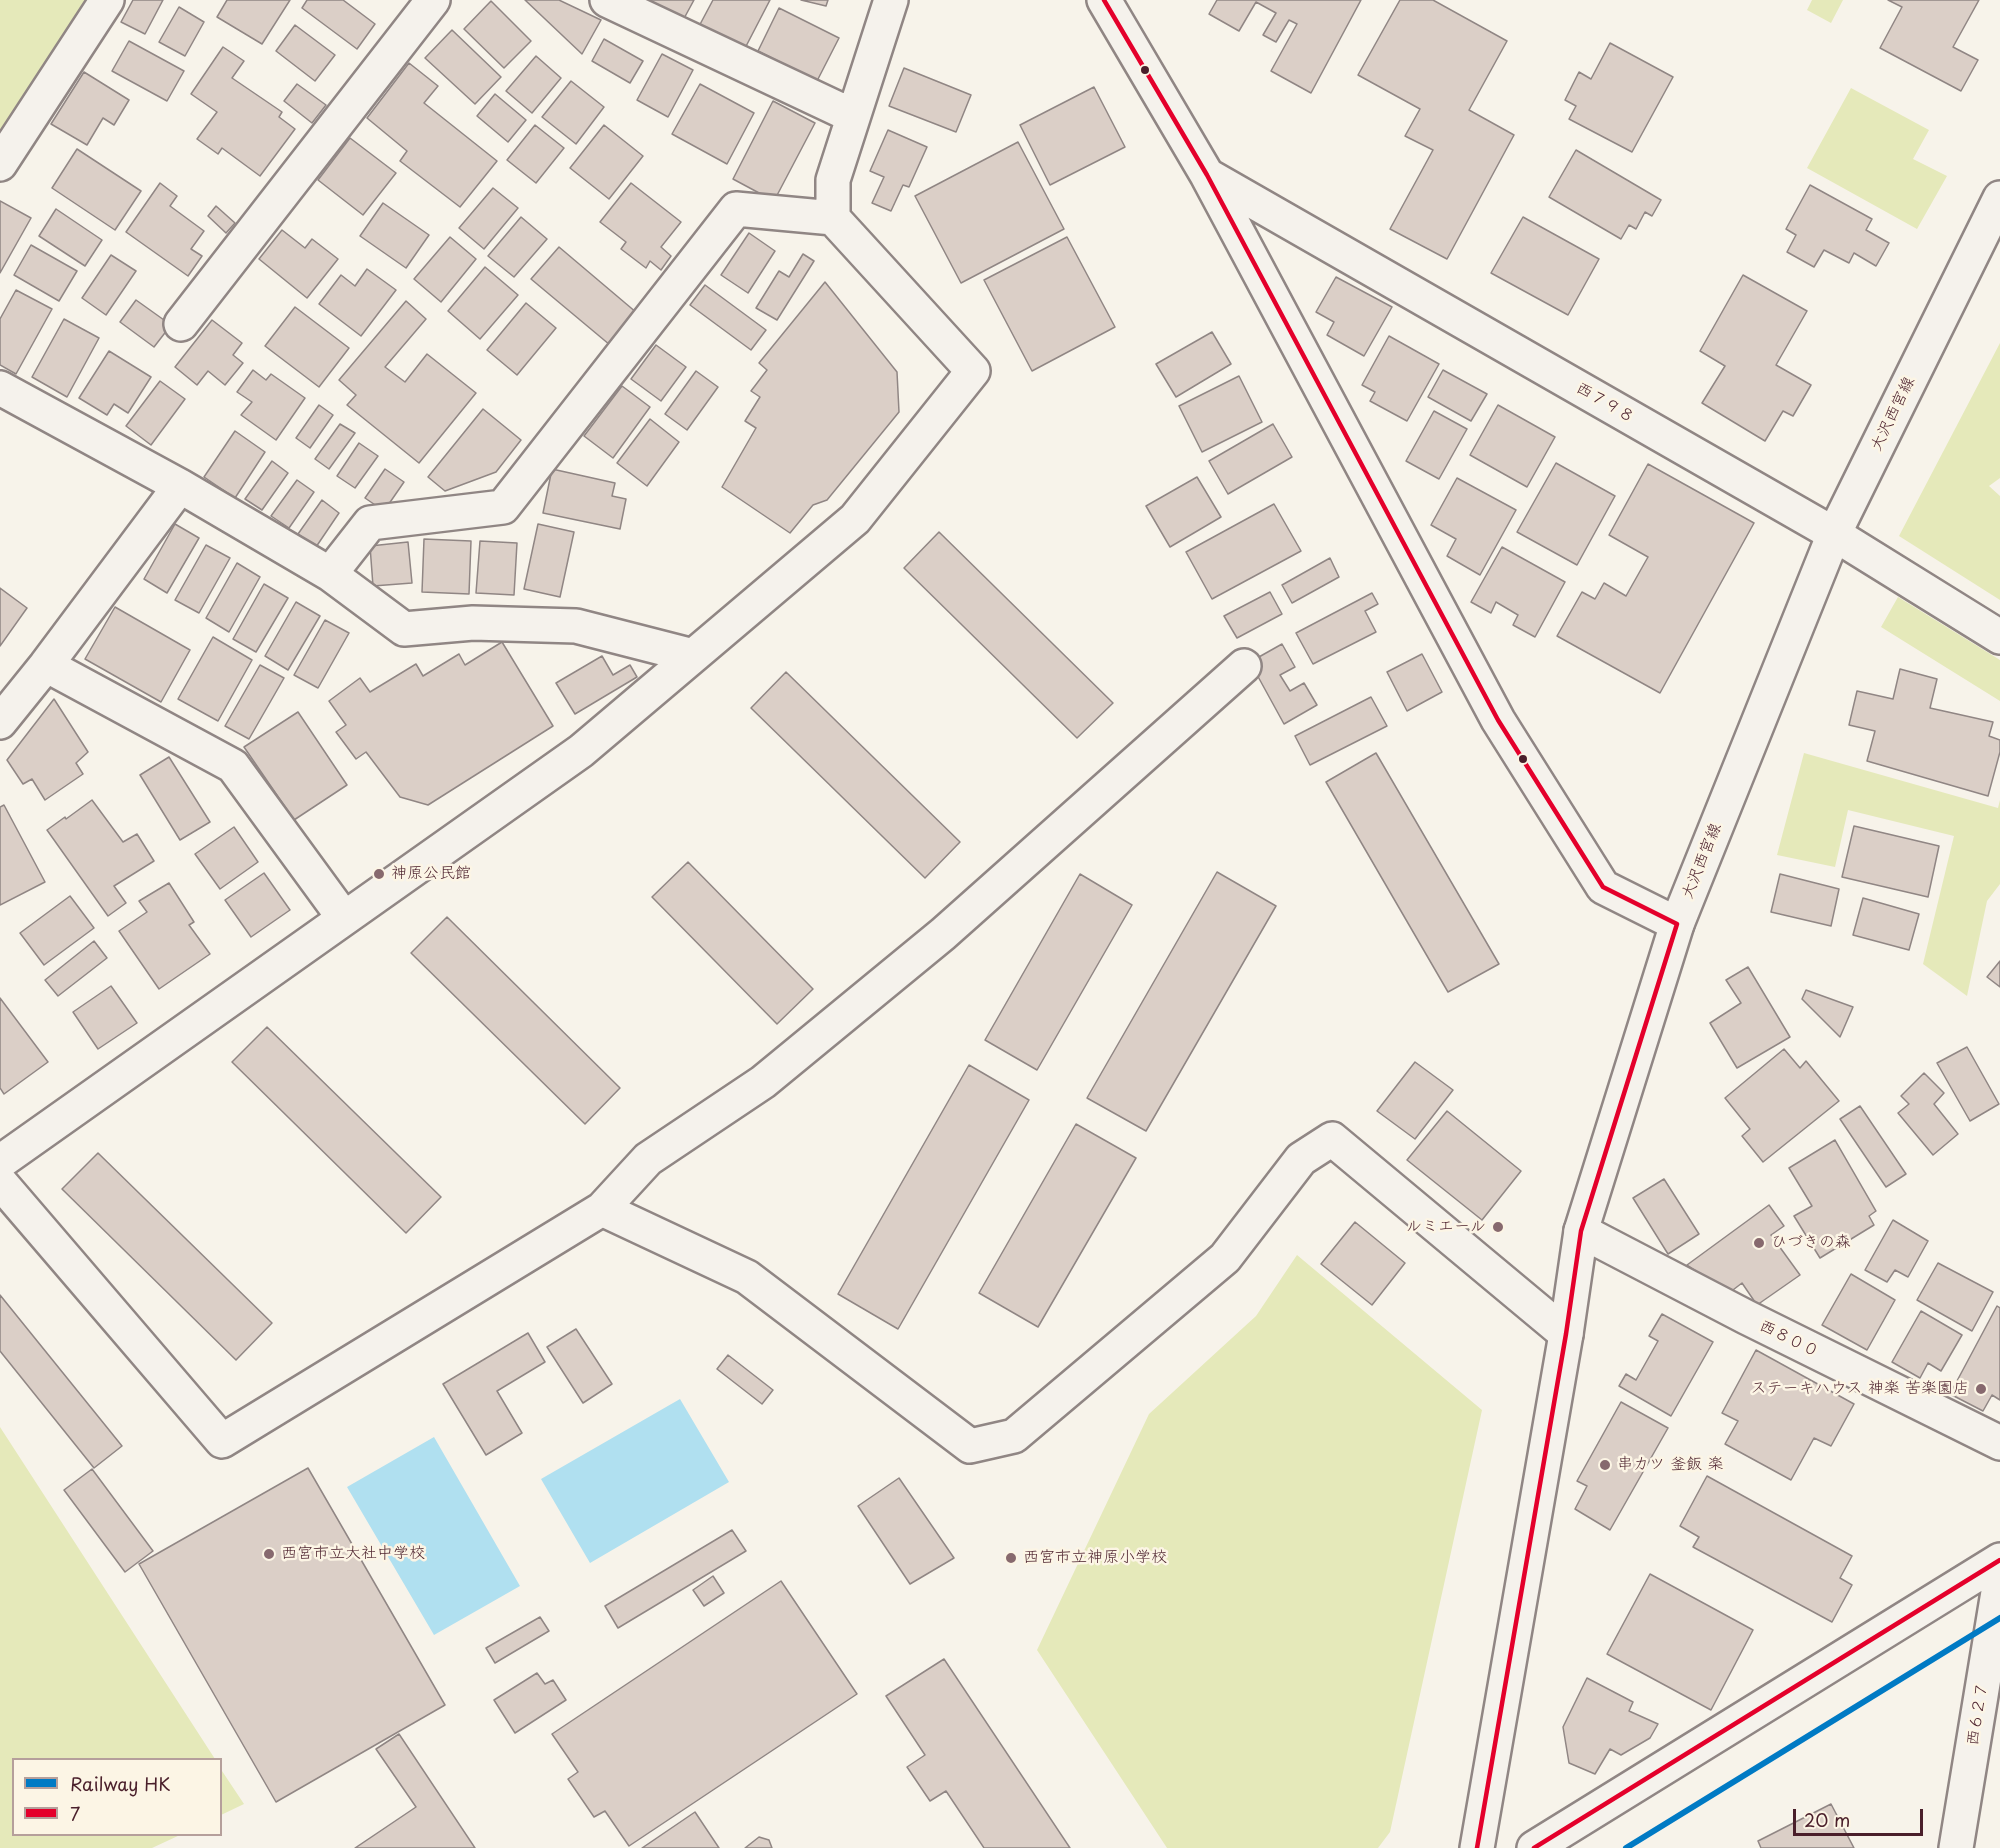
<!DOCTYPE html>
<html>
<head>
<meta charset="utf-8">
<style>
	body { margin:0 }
	#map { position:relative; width:2000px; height:1848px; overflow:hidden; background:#f7f3ea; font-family:"Playpen Sans",sans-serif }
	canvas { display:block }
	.legend { position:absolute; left:12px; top:1758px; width:210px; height:78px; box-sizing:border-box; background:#fcf5e5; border:2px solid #b59f9b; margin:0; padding:8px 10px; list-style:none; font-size:18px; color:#4a1f2b }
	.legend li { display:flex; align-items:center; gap:12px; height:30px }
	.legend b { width:30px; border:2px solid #b59f9b }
	.scale { position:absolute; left:1793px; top:1809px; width:130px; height:27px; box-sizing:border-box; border:3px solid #4a1f2b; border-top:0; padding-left:8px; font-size:18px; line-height:21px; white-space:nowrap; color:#4a1f2b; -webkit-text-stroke:4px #fcf5e5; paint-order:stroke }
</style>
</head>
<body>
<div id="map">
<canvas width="2000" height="1848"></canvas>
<ul class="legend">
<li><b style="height:8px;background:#007ac4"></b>Railway HK</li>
<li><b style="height:8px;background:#e4002b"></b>7</li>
</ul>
<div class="scale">20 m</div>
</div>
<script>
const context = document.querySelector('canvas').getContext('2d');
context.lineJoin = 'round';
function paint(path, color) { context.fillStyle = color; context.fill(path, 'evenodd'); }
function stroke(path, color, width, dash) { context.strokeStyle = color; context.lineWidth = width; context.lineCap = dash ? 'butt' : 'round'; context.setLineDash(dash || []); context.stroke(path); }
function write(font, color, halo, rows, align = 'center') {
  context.font = font + ' "Playpen Sans","Klee One",sans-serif'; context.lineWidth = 5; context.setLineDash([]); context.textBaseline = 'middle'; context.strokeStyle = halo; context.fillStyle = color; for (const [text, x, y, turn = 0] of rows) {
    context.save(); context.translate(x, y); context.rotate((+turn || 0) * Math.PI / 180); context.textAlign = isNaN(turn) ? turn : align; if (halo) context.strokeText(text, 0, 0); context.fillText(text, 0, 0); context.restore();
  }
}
const green = new Path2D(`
	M 0,0 L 90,0 L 0,132 Z
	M 1812,0 L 1843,0 L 1831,23 L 1807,10 Z
	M 1851,88 L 1929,130 L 1913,159 L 1947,176 L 1917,229 L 1807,168 Z
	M 2000,343 L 2000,478 L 1989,486 L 2000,496 L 2000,600 L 1899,536 Z
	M 1898,597 L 2000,660 L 2000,701 L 1881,627 Z
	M 1804,753 L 1998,808 L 2000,800 L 2000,884 L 1987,901 L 1967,996 L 1923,964 L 1954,836 L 1848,810 L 1835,867 L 1777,855 Z
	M 1297,1255 L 1482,1410 L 1390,1832 L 1378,1848 L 1167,1848 L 1037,1650 L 1149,1414 L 1256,1316 Z
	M 0,1427 L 215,1759 L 14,1760 L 14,1834 L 180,1835 L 152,1848 L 0,1848 Z
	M 220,1768 L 244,1804 L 221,1815 L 220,1815 Z`);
const water = new Path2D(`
	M 680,1399 L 729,1482 L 590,1563 L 541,1479 Z
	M 434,1437 L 520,1586 L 434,1635 L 347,1487 Z`);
const building = new Path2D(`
	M 133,0 L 163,0 L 145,34 L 121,22 Z
	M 227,0 L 290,0 L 262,44 L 217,17 Z
	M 307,0 L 343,0 L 375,24 L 357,49 L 302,8 Z
	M 525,0 L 559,0 L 601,20 L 582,54 Z
	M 645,0 L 694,0 L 681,24 Z
	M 713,0 L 770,0 L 742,54 L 697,30 Z
	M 801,0 L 828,0 L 826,6 Z
	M 1217,0 L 1361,0 L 1311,93 L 1271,71 L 1297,24 L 1289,20 L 1276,42 L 1263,35 L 1276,13 L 1256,2 L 1239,31 L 1209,14 Z
	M 1400,0 L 1433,0 L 1507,41 L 1469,110 L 1514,135 L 1447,259 L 1390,229 L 1433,150 L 1405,136 L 1420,109 L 1358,75 Z
	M 1888,0 L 1979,0 L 1953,47 L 1978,60 L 1961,91 L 1880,48 L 1902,7 Z
	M 491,1 L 531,41 L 504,68 L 464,29 Z
	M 179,7 L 204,22 L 185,56 L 159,42 Z
	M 779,8 L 839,38 L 817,81 L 758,51 Z
	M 295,25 L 335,55 L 315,81 L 276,51 Z
	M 452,30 L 501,77 L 475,104 L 425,58 Z
	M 604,39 L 643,61 L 630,83 L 592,61 Z
	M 129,41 L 184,71 L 167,101 L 112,71 Z
	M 1610,43 L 1673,77 L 1632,152 L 1569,119 L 1576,106 L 1565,100 L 1579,72 L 1591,79 Z
	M 223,47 L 244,61 L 232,78 L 282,112 L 279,117 L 295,129 L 260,176 L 222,148 L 218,154 L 197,139 L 217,112 L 191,94 Z
	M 662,54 L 693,70 L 668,117 L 637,100 Z
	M 536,56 L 561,78 L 532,113 L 506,91 Z
	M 409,63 L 438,86 L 424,103 L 497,161 L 460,207 L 400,161 L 407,151 L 367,118 Z
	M 904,68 L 971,95 L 956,132 L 889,106 Z
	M 84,72 L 129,100 L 114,125 L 103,118 L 87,145 L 51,124 Z
	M 571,81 L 604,107 L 576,144 L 542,117 Z
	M 297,84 L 326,105 L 312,123 L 284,101 Z
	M 700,84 L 754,113 L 727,164 L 672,134 Z
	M 1094,87 L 1125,147 L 1050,185 L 1020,125 Z
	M 495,94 L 526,120 L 508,142 L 477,116 Z
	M 773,101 L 815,123 L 774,201 L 733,179 Z
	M 535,125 L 564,148 L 536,183 L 507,160 Z
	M 604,125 L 643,156 L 609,199 L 570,168 Z
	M 888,130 L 927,147 L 909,187 L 903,185 L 891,211 L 872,203 L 884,177 L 870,171 Z
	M 350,138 L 396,173 L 363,215 L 318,180 Z
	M 1018,142 L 1064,229 L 961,283 L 915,196 Z
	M 77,149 L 141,191 L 115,230 L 52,188 Z
	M 1576,150 L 1661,200 L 1652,216 L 1645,212 L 1636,229 L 1629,225 L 1621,239 L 1549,197 Z
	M 160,183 L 177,196 L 170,206 L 204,231 L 191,249 L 202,256 L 188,276 L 126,232 Z
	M 631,183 L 681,222 L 661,247 L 671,256 L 661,270 L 650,261 L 646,268 L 621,249 L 626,242 L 600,222 Z
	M 1810,185 L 1872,219 L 1866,230 L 1889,243 L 1876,266 L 1854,253 L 1849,263 L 1824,250 L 1814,267 L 1787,252 L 1796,235 L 1786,229 Z
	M 493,188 L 518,208 L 484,249 L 459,228 Z
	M 0,201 L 31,218 L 0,273 Z
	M 383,203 L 429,235 L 406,268 L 360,236 Z
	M 216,206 L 235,223 L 226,233 L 208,216 Z
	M 56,209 L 102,240 L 85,266 L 39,236 Z
	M 521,217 L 547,239 L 514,277 L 488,256 Z
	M 1523,217 L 1599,259 L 1568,315 L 1491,273 Z
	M 282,230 L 305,248 L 312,239 L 338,259 L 307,298 L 259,259 Z
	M 749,233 L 775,251 L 748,293 L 721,275 Z
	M 450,237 L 476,259 L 441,302 L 414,279 Z
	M 1067,237 L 1115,327 L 1032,371 L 984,280 Z
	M 31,245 L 77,271 L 59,301 L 14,275 Z
	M 559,247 L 637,313 L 610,345 L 531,279 Z
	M 803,254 L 814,261 L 777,320 L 756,308 L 779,271 L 789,277 Z
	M 111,255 L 136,271 L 106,315 L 82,298 Z
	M 485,267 L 518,295 L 480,339 L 448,311 Z
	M 367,269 L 396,290 L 361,336 L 319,304 L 341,275 L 355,286 Z
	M 1743,275 L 1807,311 L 1776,365 L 1811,385 L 1793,416 L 1783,411 L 1765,441 L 1702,403 L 1725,366 L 1700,351 Z
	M 1336,277 L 1392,307 L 1364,356 L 1327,335 L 1334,322 L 1316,312 Z
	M 825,282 L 897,372 L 899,412 L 827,500 L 813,505 L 790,533 L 722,487 L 756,428 L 745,421 L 760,397 L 751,391 L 767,370 L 759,363 Z
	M 705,285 L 766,330 L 751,350 L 690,305 Z
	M 16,290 L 52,309 L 16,374 L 0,365 L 0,319 Z
	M 136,300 L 171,325 L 154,347 L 120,322 Z
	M 406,301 L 426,319 L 385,367 L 405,382 L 427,354 L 476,393 L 419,463 L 347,405 L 356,395 L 339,380 Z
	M 526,303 L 556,328 L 517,375 L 487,350 Z
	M 295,307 L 349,348 L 319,387 L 265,346 Z
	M 64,319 L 99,338 L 67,397 L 32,377 Z
	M 212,320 L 242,343 L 233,355 L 243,363 L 225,385 L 208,371 L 197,385 L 175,367 Z
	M 1212,332 L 1231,364 L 1176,397 L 1156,364 Z
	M 1389,336 L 1439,364 L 1407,421 L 1370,401 L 1375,392 L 1362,385 Z
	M 656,345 L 686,367 L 661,401 L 631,379 Z
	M 109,351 L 151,377 L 128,413 L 114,404 L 107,415 L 79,398 Z
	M 253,370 L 266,380 L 271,374 L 305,398 L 276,440 L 241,415 L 252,402 L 237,392 Z
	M 1443,370 L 1487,394 L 1471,421 L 1428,397 Z
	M 696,371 L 718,387 L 687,430 L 665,414 Z
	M 1239,376 L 1262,422 L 1202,452 L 1179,406 Z
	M 160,381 L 185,399 L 151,445 L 126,426 Z
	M 622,386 L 650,407 L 613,458 L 584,436 Z
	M 319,405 L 333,415 L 310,448 L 296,438 Z
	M 1498,405 L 1555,437 L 1527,487 L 1470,455 Z
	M 483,409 L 521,440 L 496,472 L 445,491 L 428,477 Z
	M 1434,411 L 1467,429 L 1439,479 L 1406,461 Z
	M 650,419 L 679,442 L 647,486 L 617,463 Z
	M 340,424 L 355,433 L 329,469 L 315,459 Z
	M 1273,424 L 1292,457 L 1228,494 L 1209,461 Z
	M 235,431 L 265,452 L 235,498 L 204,477 Z
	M 359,443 L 378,456 L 355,488 L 337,476 Z
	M 272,461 L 288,473 L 262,510 L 245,499 Z
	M 1556,463 L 1615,496 L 1577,565 L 1517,532 Z
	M 1648,464 L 1754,523 L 1660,693 L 1557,636 L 1582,592 L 1595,599 L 1604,583 L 1626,596 L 1648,557 L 1609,535 Z
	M 385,469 L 404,482 L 384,511 L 365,498 Z
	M 552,469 L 615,483 L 612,496 L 626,499 L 620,529 L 543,513 Z
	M 1197,477 L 1221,517 L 1170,547 L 1146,506 Z
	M 1457,478 L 1516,510 L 1480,575 L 1447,556 L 1456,539 L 1431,525 Z
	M 297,480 L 314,492 L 289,528 L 271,516 Z
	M 322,500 L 339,513 L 316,547 L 298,534 Z
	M 1274,504 L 1301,551 L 1212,599 L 1186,552 Z
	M 175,524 L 199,538 L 167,593 L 144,579 Z
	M 538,524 L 574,532 L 560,597 L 524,589 Z
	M 939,532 L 1113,703 L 1077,738 L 904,568 Z
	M 424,539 L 471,541 L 469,594 L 422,592 Z
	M 480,541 L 517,543 L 514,595 L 476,593 Z
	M 408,542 L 412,583 L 373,586 L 370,546 Z
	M 206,545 L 230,558 L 199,613 L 175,600 Z
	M 1502,547 L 1565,582 L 1535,637 L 1513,625 L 1518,615 L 1496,602 L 1491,613 L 1471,602 Z
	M 1330,558 L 1339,577 L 1292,603 L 1282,585 Z
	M 237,563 L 260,577 L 229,632 L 206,618 Z
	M 264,584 L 288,598 L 256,652 L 233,639 Z
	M 0,588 L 27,608 L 0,646 Z
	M 1270,592 L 1282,614 L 1237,638 L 1224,616 Z
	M 1372,593 L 1378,604 L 1365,611 L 1376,632 L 1313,664 L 1296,633 Z
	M 296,602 L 320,616 L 288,670 L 265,656 Z
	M 115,607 L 190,650 L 161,702 L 85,659 Z
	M 325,620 L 349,633 L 318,688 L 294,675 Z
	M 213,637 L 252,660 L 218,721 L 178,699 Z
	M 502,642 L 553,726 L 428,805 L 400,797 L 366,752 L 356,759 L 336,732 L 346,725 L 329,701 L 360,678 L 370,692 L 416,664 L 423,676 L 459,654 L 465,665 Z
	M 1282,644 L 1295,667 L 1280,675 L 1290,691 L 1304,683 L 1317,705 L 1284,724 L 1250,662 Z
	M 1422,654 L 1442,692 L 1407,711 L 1387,672 Z
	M 602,656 L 613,675 L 630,665 L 637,677 L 575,714 L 556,683 Z
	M 260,665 L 284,678 L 249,739 L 225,726 Z
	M 1900,669 L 1937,679 L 1930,708 L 1993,722 L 1989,736 L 2000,740 L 2000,752 L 1988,796 L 1867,761 L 1875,731 L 1849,725 L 1857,691 L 1893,699 Z
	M 786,672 L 960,842 L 925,878 L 751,708 Z
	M 1371,697 L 1387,726 L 1310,765 L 1295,736 Z
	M 54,699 L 88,752 L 76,763 L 83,774 L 45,800 L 32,779 L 23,784 L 7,760 Z
	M 298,712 L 347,785 L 294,820 L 244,747 Z
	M 1376,753 L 1499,964 L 1448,992 L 1326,782 Z
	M 169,757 L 210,822 L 180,840 L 140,775 Z
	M 92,800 L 123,842 L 137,834 L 154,861 L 114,886 L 126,903 L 108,916 L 47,830 L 65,817 L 66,819 Z
	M 4,805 L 45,882 L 0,905 L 0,807 Z
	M 1854,826 L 1939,846 L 1928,897 L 1842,877 Z
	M 234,827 L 258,862 L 220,889 L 195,854 Z
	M 688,862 L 813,989 L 777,1024 L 652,897 Z
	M 1217,872 L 1276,906 L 1146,1131 L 1087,1098 Z
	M 264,873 L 290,910 L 251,937 L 225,900 Z
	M 1080,874 L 1132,905 L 1037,1070 L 985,1040 Z
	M 1780,874 L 1839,889 L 1831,926 L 1771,912 Z
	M 169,883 L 194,922 L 189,925 L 210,954 L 159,989 L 119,931 L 147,912 L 139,901 Z
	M 70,896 L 94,928 L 44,965 L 20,933 Z
	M 1863,898 L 1919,914 L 1909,950 L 1853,935 Z
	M 447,917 L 620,1088 L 585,1124 L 411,953 Z
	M 94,941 L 107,958 L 58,996 L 45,980 Z
	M 2000,961 L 2000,987 L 1987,977 Z
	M 1748,967 L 1790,1037 L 1737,1068 L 1710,1023 L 1741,1003 L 1726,980 Z
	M 111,986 L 137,1023 L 98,1049 L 73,1012 Z
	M 1806,990 L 1853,1007 L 1840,1037 L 1802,999 Z
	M 0,998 L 48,1062 L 4,1094 L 0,1088 Z
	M 267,1027 L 441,1197 L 406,1233 L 232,1062 Z
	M 1967,1047 L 1999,1104 L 1970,1121 L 1937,1063 Z
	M 1784,1049 L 1800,1068 L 1806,1061 L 1839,1101 L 1763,1162 L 1742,1136 L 1750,1129 L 1725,1098 Z
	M 1415,1062 L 1453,1090 L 1415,1139 L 1377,1111 Z
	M 969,1065 L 1029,1100 L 898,1329 L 838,1294 Z
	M 1924,1073 L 1944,1093 L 1934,1104 L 1958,1134 L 1933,1155 L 1898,1113 L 1909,1104 L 1901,1096 Z
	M 1860,1106 L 1906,1174 L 1886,1187 L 1840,1119 Z
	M 1447,1111 L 1521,1171 L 1482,1220 L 1407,1160 Z
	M 1076,1124 L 1136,1158 L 1038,1327 L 979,1293 Z
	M 1835,1140 L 1876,1211 L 1869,1216 L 1874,1225 L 1820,1258 L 1794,1216 L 1812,1206 L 1789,1168 Z
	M 98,1153 L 272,1323 L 236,1360 L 62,1189 Z
	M 1664,1179 L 1699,1234 L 1668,1254 L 1633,1198 Z
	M 1769,1205 L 1784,1226 L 1771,1235 L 1800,1275 L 1757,1305 L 1742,1283 L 1729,1293 L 1687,1265 Z
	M 1893,1220 L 1928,1241 L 1908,1277 L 1895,1270 L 1887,1282 L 1865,1270 Z
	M 1355,1222 L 1405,1263 L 1372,1305 L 1321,1264 Z
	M 1938,1263 L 1993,1292 L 1972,1331 L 1917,1300 Z
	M 1851,1274 L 1895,1300 L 1867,1350 L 1822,1325 Z
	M 0,1295 L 122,1446 L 94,1468 L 0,1351 Z
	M 1997,1306 L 2000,1308 L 2000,1400 L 1992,1395 L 1983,1411 L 1950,1394 Z
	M 1921,1311 L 1962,1335 L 1941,1371 L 1928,1363 L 1920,1378 L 1892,1362 Z
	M 1662,1314 L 1713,1342 L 1671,1416 L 1619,1386 L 1626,1374 L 1636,1380 L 1658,1341 L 1649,1336 Z
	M 576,1329 L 612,1384 L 583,1403 L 547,1347 Z
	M 528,1333 L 545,1362 L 497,1391 L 522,1433 L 486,1455 L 443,1384 Z
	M 1756,1350 L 1854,1404 L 1831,1446 L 1814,1438 L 1791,1480 L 1725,1444 L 1738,1421 L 1722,1413 Z
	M 728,1355 L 773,1390 L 762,1404 L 717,1369 Z
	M 1621,1402 L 1668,1428 L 1610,1530 L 1575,1509 L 1587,1486 L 1577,1481 Z
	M 308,1468 L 445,1705 L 276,1802 L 139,1564 Z
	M 92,1469 L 153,1551 L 125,1572 L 64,1490 Z
	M 1707,1476 L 1852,1556 L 1840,1578 L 1852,1585 L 1832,1622 L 1693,1547 L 1699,1537 L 1680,1526 Z
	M 899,1478 L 954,1558 L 910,1584 L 858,1506 Z
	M 732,1530 L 746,1551 L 618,1628 L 605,1606 Z
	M 1650,1574 L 1753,1630 L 1711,1710 L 1607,1654 Z
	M 713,1576 L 724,1593 L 704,1606 L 693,1590 Z
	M 781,1581 L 857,1694 L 629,1846 L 605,1811 L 594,1817 L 568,1779 L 578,1772 L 552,1734 Z
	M 540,1617 L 549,1631 L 495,1663 L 486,1648 Z
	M 944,1659 L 1070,1848 L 984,1848 L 946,1791 L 930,1801 L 907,1767 L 925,1755 L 886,1696 Z
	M 537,1673 L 545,1684 L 553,1680 L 566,1700 L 515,1733 L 494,1700 Z
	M 1587,1678 L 1633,1702 L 1629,1711 L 1658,1724 L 1650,1738 L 1621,1755 L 1610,1749 L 1595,1774 L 1569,1763 L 1563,1727 Z
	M 399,1734 L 475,1848 L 355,1848 L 416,1807 L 376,1749 Z
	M 1831,1804 L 1854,1848 L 1761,1848 L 1758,1841 Z
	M 695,1812 L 719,1848 L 642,1848 Z
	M 759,1837 L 769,1840 L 772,1848 L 745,1848 Z`);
const minor = new Path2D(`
	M 607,0 L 853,116
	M 1104,0 L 1207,175 L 1498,720 L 1603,887 L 1677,924
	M 0,164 L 107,0
	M 1207,175 L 1834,534 L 2000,637
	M 181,324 L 433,0
	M 0,388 L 180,486 L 330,574 L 404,629 L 473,623 L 576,626 L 693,656
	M 330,574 L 370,523 L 503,507 L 736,209 L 833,218
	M 46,665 L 233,766 L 344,918
	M 0,722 L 46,665 L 180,486
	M 0,1162 L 581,751 L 855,519 L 973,371 L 833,218 L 833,180 L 891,0
	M 0,1182 L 222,1441 L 602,1209 L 648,1159 L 763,1082 L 943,934 L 1244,666
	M 602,1209 L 747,1277 L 970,1446 L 1014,1436 L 1225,1258 L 1301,1159 L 1332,1139 L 1566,1334
	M 1581,1231 L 1746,1317 L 2000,1443
	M 1534,1848 L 2000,1560
	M 1956,1848 L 2000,1580`);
const major = new Path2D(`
	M 1477,1848 L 1566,1334 L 1581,1231 L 1677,924 L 1834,534 L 2000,198`);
const bus1 = new Path2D(`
	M 1104,0 L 1207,175 L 1498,720 L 1603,887 L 1677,924 L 1581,1231 L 1566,1334 L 1477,1848
	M 1534,1848 L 2000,1560`);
const rail1 = new Path2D(`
	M 1626,1848 L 2000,1618`);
const markers = [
	[1145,70,5,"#4a1f2b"],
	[1523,759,5,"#4a1f2b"],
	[379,874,6,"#87696e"],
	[1498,1227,6,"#87696e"],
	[1759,1243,6,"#87696e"],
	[1981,1389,6,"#87696e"],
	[1605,1465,6,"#87696e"],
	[269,1554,6,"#87696e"],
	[1011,1558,6,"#87696e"]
];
const streetNames = [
	["西７９８",1605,403,30],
	["大沢西宮線",1893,414,-64],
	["大沢西宮線",1702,861,-68],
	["西８００",1789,1339,26],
	["西６２７",1978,1714,-81]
];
const poiNames = [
	["神原公民館",391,874],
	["ルミエール",1486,1227,"right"],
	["ひづきの森",1771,1243],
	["ステーキハウス 神楽 苦楽園店",1969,1389,"right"],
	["串カツ 釜飯 楽",1617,1465],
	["西宮市立大社中学校",281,1554],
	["西宮市立神原小学校",1023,1558]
];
paint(green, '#e5e9ba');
paint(water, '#b0e0f0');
paint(building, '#dbcfc7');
stroke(building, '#908684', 1.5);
stroke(minor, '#908684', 38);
stroke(major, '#908684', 38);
stroke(minor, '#f5f2ec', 33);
stroke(major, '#f5f2ec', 33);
stroke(bus1, '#e4002b', 4.5);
stroke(rail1, '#007ac4', 6);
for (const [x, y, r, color] of markers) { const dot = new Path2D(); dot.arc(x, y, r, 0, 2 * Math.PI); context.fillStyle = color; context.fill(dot); stroke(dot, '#fcf5e5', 2); }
write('16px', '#4a1f2b', '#fcf5e5', streetNames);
write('16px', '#4a1f2b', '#fcf5e5', poiNames, 'left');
</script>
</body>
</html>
